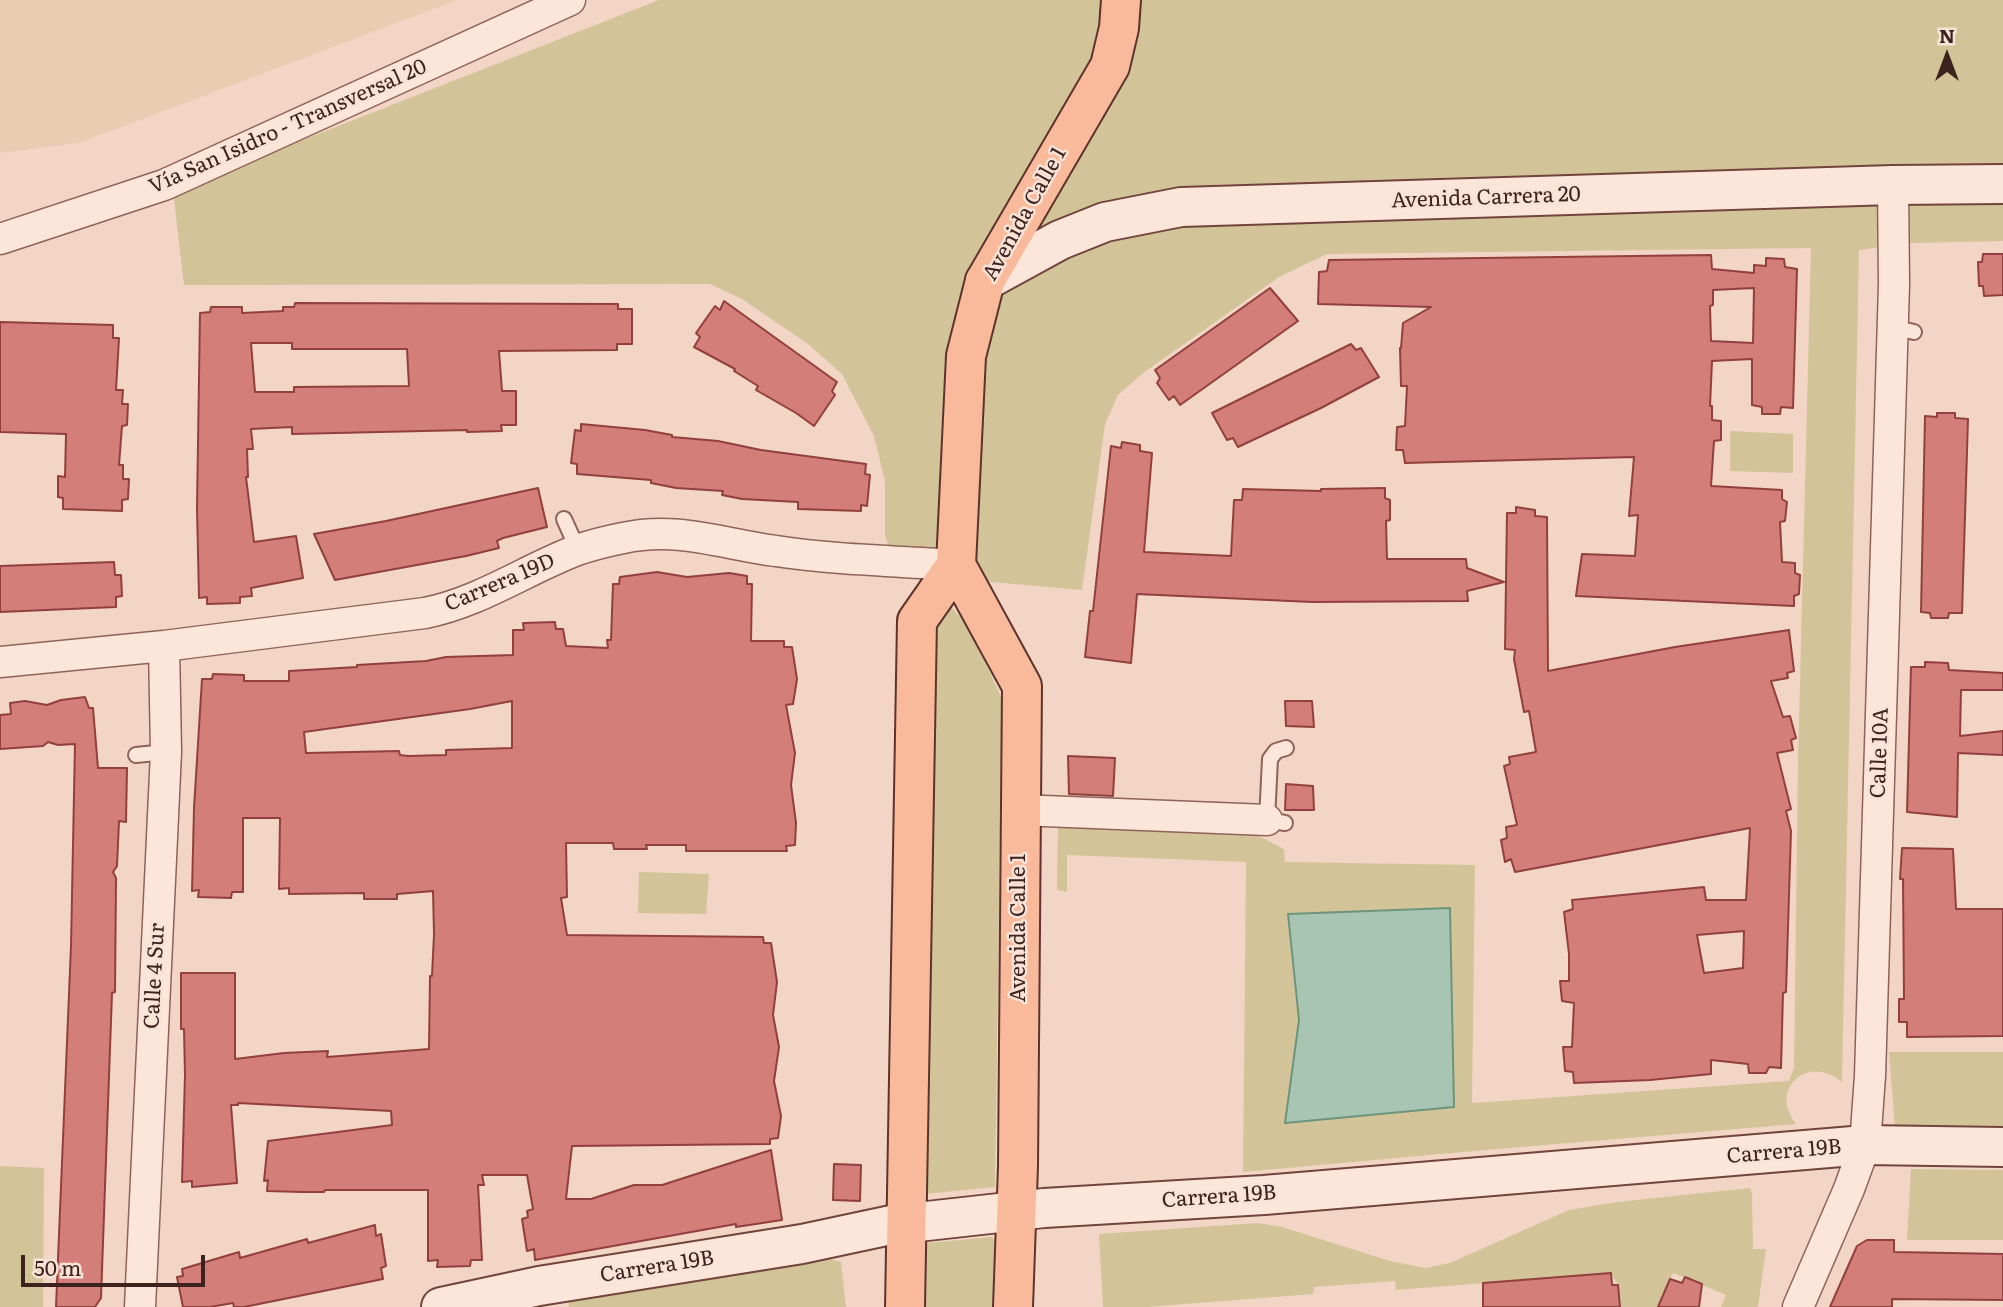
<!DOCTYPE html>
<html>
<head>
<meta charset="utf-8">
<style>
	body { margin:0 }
	#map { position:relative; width:2003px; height:1307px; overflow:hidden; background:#f2d5c5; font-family:Literata,serif }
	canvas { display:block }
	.north { position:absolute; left:1912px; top:21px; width:70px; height:70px; -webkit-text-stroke:5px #f9e2d6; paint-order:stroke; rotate:0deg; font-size:19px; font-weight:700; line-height:28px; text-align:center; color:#3e221e }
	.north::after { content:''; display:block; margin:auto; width:24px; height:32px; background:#3e221e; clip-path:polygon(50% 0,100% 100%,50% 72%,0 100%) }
	.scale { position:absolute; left:21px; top:1255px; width:184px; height:32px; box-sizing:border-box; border:4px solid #3e221e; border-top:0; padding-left:9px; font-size:21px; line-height:24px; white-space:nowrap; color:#3e221e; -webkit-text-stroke:5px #f9e2d6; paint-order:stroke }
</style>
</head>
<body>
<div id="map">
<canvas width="2003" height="1307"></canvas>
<div class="north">N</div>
<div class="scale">50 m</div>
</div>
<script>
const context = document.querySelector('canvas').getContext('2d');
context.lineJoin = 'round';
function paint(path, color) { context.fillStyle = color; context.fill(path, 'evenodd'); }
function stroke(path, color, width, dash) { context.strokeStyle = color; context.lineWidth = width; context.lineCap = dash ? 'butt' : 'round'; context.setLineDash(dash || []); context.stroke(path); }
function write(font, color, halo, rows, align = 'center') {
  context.font = font + ' Literata,serif'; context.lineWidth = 5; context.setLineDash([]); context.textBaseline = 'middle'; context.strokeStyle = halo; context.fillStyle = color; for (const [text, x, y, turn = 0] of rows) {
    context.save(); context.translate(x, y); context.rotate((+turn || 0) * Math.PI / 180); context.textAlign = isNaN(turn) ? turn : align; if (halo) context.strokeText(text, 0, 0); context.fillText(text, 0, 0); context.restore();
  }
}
const farmland = new Path2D(`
	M 0,0 L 457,0 L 79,143 L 0,153 Z`);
const green = new Path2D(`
	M 659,0 L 2003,0 L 2003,241 L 1913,243 L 1859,250 L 1842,1082 C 1808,1053 1768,1089 1796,1124 L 1474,1151 L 1243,1172 L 1246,862 L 1067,855 L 1067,892 L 1057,890 L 1058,827 L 1255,834 L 1284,849 L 1285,862 L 1475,865 L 1472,1103 L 1789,1081 L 1794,1068 L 1798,761 L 1811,248 L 1327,254 L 1279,277 L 1143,373 L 1118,395 L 1105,424 L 1082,590 L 900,574 L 885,536 L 885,481 L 874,436 L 842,374 L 808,344 L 742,299 L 710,284 L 184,285 L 173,191 Z
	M 1730,431 L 1793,434 L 1793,473 L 1730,471 Z
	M 947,603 L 969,626 L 1002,699 L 995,1187 L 925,1194 L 935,605 Z
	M 639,872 L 709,874 L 706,914 L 638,913 Z
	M 1889,1052 L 2003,1052 L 2003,1128 L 1895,1127 Z
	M 0,1166 L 44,1168 L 43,1307 L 0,1307 Z
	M 1911,1169 L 2003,1170 L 2003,1240 L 1907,1240 Z
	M 1750,1188 L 1752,1193 L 1753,1249 L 1766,1249 L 1758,1307 L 1721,1307 L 1726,1295 L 1673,1273 L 1658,1307 L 1619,1307 L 1618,1285 L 1611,1273 L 1396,1290 L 1395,1281 L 1314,1287 L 1313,1294 L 1147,1307 L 1103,1307 L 1099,1234 L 1258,1223 L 1282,1227 L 1390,1261 L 1425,1268 L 1450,1263 L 1569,1210 L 1617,1202 Z
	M 992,1237 L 998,1245 L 997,1307 L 919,1307 L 921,1254 L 927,1243 Z
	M 830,1259 L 841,1262 L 846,1307 L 569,1307 L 568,1301 Z`);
const water = new Path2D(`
	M 1450,908 L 1454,1107 L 1285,1123 L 1299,1020 L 1288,914 Z`);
const building = new Path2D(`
	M 1983,254 L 2003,254 L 2003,295 L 1984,296 L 1983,286 L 1979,286 L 1978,262 L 1982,262 Z
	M 1711,255 L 1712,269 L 1754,273 L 1754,265 L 1766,266 L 1766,258 L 1784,259 L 1785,267 L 1797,269 L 1793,408 L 1781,407 L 1780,414 L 1762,414 L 1762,407 L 1752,405 L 1752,359 L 1712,361 L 1710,406 L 1712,406 L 1712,420 L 1721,421 L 1721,440 L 1714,441 L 1711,486 L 1782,490 L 1782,499 L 1787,502 L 1785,521 L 1780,522 L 1782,562 L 1795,563 L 1795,573 L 1800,575 L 1799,594 L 1794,596 L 1794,606 L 1576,596 L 1582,554 L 1635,556 L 1638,515 L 1629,516 L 1634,457 L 1405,463 L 1403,450 L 1396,450 L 1397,427 L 1405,426 L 1407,386 L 1401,386 L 1400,348 L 1401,348 L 1403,323 L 1431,307 L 1318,304 L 1319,272 L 1327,271 L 1329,260 ZM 1754,288 L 1753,343 L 1711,341 L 1710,306 L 1713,305 L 1713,290 Z
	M 1270,288 L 1298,321 L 1180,405 L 1174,396 L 1169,400 L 1157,383 L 1160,378 L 1155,370 Z
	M 724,301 L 837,382 L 832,391 L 835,395 L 814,426 L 796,413 L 756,390 L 758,386 L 734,371 L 735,369 L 694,347 L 700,337 L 696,333 L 715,306 L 720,310 Z
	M 295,303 L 618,304 L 618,309 L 632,309 L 632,344 L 617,344 L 617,350 L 499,351 L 502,391 L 516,391 L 516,425 L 501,425 L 502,431 L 467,432 L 467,430 L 292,434 L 292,427 L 251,429 L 253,449 L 247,449 L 248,477 L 246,477 L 254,542 L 296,536 L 303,578 L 251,588 L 252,596 L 240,597 L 240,603 L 207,604 L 207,597 L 199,598 L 197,508 L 200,313 L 210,312 L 211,307 L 242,307 L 242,313 L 283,311 L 283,307 L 294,307 ZM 251,343 L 292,343 L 292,349 L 407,349 L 409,386 L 294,387 L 294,392 L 255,392 Z
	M 0,322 L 113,325 L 113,338 L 119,338 L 116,390 L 123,390 L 122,404 L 128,404 L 127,425 L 122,426 L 119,465 L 123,465 L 123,479 L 129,479 L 128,499 L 122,500 L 122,511 L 63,509 L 63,498 L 58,497 L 58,476 L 65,477 L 66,434 L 0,432 Z
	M 1351,344 L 1356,350 L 1361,348 L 1379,377 L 1321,408 L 1238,447 L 1233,438 L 1227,440 L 1212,413 Z
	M 1937,413 L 1955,413 L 1955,418 L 1968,419 L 1962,613 L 1949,613 L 1948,618 L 1931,618 L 1930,613 L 1921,612 L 1925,416 L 1937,417 Z
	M 581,424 L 645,430 L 672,435 L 672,437 L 718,441 L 761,450 L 866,464 L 865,474 L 870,475 L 867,506 L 861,505 L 861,511 L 798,509 L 798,502 L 742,499 L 722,495 L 723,491 L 676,488 L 651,483 L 651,480 L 577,474 L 577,464 L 571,463 L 575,430 L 581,431 Z
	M 1122,442 L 1140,445 L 1140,451 L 1152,453 L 1144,552 L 1231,556 L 1234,500 L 1242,500 L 1243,489 L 1321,491 L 1321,489 L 1385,488 L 1385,498 L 1390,500 L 1390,520 L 1386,521 L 1387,559 L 1466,559 L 1467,568 L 1504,582 L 1467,591 L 1468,601 L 1312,602 L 1137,594 L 1131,663 L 1085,657 L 1090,611 L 1093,611 L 1111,446 L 1121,448 Z
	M 538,488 L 547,527 L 503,538 L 497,541 L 499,548 L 466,556 L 335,580 L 314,534 L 386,521 Z
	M 1516,507 L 1535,510 L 1535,516 L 1547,517 L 1548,671 L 1675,647 L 1789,630 L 1794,671 L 1787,673 L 1788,678 L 1771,681 L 1783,717 L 1790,716 L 1796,738 L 1791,740 L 1793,750 L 1777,753 L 1791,809 L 1786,811 L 1791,831 L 1786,992 L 1783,993 L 1781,1068 L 1769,1067 L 1766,1073 L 1749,1073 L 1748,1064 L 1711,1060 L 1711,1074 L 1650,1080 L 1574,1083 L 1573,1072 L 1565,1071 L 1563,1047 L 1572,1047 L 1574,1003 L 1562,1001 L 1560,981 L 1569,981 L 1569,954 L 1564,912 L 1573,909 L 1572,900 L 1704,887 L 1706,900 L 1746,900 L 1750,828 L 1515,872 L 1511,859 L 1505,862 L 1501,840 L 1507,838 L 1506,827 L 1517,825 L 1504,766 L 1510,764 L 1509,757 L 1536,752 L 1529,711 L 1524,712 L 1514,659 L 1515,650 L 1505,649 L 1507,513 L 1516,513 ZM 1744,931 L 1743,968 L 1704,973 L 1697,935 Z
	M 114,562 L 115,575 L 121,575 L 122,596 L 116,597 L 116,607 L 0,612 L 0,566 Z
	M 657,572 L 687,577 L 729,573 L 747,576 L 747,584 L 752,584 L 751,641 L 784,641 L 784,647 L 792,647 L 797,679 L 793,704 L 786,705 L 795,753 L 791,785 L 796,823 L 795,845 L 786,846 L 787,851 L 686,851 L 686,845 L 646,845 L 647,849 L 614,849 L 613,843 L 566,843 L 567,897 L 561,898 L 567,935 L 763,937 L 764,943 L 771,943 L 777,982 L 773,1015 L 779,1047 L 774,1081 L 781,1116 L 778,1138 L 770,1139 L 770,1144 L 572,1146 L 566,1199 L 591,1199 L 634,1185 L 662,1185 L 771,1150 L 782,1220 L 736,1227 L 736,1224 L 535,1260 L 534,1249 L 527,1251 L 522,1219 L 528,1217 L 527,1211 L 533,1209 L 527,1175 L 482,1175 L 484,1185 L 478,1185 L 482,1260 L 471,1260 L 470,1266 L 437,1267 L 438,1260 L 428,1261 L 428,1190 L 325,1190 L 324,1192 L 302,1192 L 267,1191 L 268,1180 L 264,1181 L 268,1141 L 392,1125 L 391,1111 L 238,1103 L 238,1105 L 231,1105 L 237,1183 L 192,1187 L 192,1181 L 182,1182 L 185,1075 L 184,1029 L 181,1029 L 181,973 L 235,973 L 235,1059 L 284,1053 L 328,1051 L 327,1057 L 429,1049 L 430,976 L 432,976 L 434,934 L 433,891 L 397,894 L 397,899 L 364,899 L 364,893 L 289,894 L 289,888 L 279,889 L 280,818 L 243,818 L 243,892 L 232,892 L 231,898 L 198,897 L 199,890 L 192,891 L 194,808 L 202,679 L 212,679 L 213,674 L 244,675 L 244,681 L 289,681 L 289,671 L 357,667 L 357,665 L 426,661 L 446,657 L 513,655 L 513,630 L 524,630 L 523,623 L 555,622 L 556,629 L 563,629 L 566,646 L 608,648 L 607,640 L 611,640 L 613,584 L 619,584 L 620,577 ZM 512,701 L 512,748 L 446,750 L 446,755 L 408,756 L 400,755 L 399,751 L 306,753 L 304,732 L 470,709 Z
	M 1925,662 L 1948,663 L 1949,670 L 2003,673 L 2003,690 L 1961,690 L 1960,736 L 2003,731 L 2003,755 L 1958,753 L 1957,817 L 1907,812 L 1911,667 L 1925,667 Z
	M 85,697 L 89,708 L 93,708 L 98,768 L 127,768 L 126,822 L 119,821 L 117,866 L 113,872 L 116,878 L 115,992 L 112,993 L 101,1298 L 95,1307 L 56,1307 L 71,946 L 75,744 L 58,745 L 48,742 L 43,746 L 0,749 L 0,715 L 11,714 L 10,703 L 25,701 L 47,705 L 61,700 Z
	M 1285,701 L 1312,701 L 1314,727 L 1286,726 Z
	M 1068,756 L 1115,758 L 1113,796 L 1069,794 Z
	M 1286,784 L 1313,786 L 1314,810 L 1285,810 Z
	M 1902,848 L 1953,849 L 1956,909 L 2003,909 L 2003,1036 L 1907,1037 L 1907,1022 L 1899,1022 L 1899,999 L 1904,999 L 1903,879 L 1900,879 Z
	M 834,1164 L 861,1165 L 860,1201 L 833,1200 Z
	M 375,1225 L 376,1236 L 381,1234 L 386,1266 L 381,1268 L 383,1279 L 244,1307 L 234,1307 L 233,1303 L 210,1307 L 183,1307 L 177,1277 L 183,1276 L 182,1269 L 239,1252 L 240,1258 L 307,1239 L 308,1243 Z
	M 1867,1240 L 1894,1240 L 1894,1252 L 2003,1254 L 2003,1300 L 1892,1299 L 1892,1307 L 1830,1307 L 1857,1246 Z
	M 1611,1273 L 1612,1285 L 1618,1285 L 1620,1307 L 1483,1307 L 1483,1283 Z
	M 1685,1277 L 1702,1284 L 1699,1307 L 1658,1307 L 1670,1279 L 1682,1283 Z`);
const lane = new Path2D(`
	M 1892,327 L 1914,332
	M 564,519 L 578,550
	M 136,755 L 166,752
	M 1285,823 L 1267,820 L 1270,759 L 1276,751 L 1286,748`);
const street = new Path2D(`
	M 0,239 L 164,185 L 570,0
	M 0,662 L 164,646 L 425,613 C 480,602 525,570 577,550 C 592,545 608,541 623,538 C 678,526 722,544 776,551 C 835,560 896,561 956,565
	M 1019,810 L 1267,820
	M 140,1307 L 166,752 L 164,646
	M 1798,1307 L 1849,1189 L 1865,1145 L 1870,1076 L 1894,284 L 1893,185`);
const secondary = new Path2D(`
	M 985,281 L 1060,240 L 1105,222 L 1181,207 L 1893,185 L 2003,184
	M 441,1307 L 539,1286 L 802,1244 L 891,1225 L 1044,1208 L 1264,1195 L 1865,1145 L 2003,1147`);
const primary = new Path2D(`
	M 905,1307 L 917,621 L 956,565
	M 1013,1307 L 1018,1166 L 1022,686 L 956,565 L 966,356 L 985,281 L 1110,66 L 1119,28 L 1121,0`);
const streetNames = [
	["Vía San Isidro - Transversal 20",288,127,-24],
	["Avenida Carrera 20",1486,198,-2],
	["Avenida Calle 1",1025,214,-61],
	["Carrera 19D",500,583,-23],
	["Calle 10A",1880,753,-88],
	["Avenida Calle 1",1019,928,-90],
	["Calle 4 Sur",155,976,-87],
	["Carrera 19B",1784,1152,-5],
	["Carrera 19B",1219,1197,-4],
	["Carrera 19B",657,1267,-9]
];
paint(farmland, '#e9ccb2');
paint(green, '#d2c498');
paint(water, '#a7c5b2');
stroke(water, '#6d957d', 2);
paint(building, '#d37e78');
stroke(building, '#91403d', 2);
stroke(lane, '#8f6359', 18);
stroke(street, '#8f6359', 33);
stroke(secondary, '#71443c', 42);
stroke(primary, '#5d332d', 42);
stroke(lane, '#fce6da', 14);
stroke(street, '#fce6da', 30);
stroke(secondary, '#fce6da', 38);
stroke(primary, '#f8ba9b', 38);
write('21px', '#3e221e', '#f9e2d6', streetNames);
</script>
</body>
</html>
